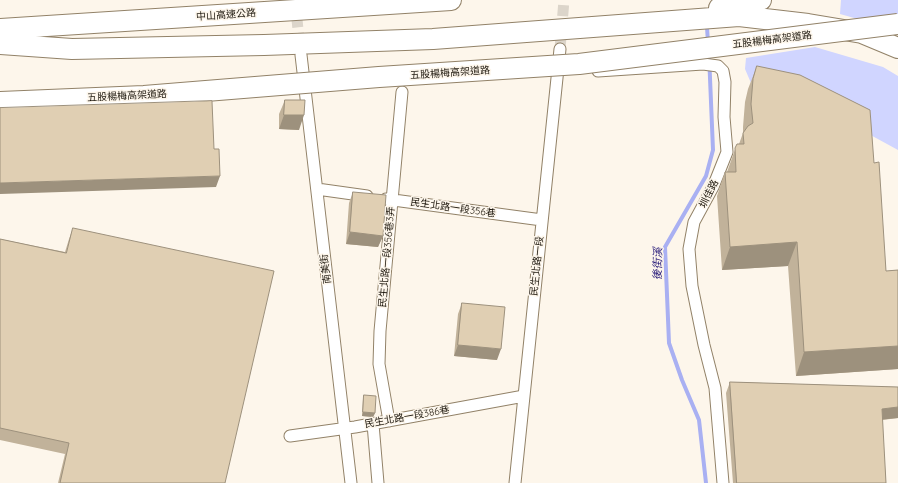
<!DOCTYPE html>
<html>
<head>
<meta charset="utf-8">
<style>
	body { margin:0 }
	canvas { display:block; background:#fdf6eb }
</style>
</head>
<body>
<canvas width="898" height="483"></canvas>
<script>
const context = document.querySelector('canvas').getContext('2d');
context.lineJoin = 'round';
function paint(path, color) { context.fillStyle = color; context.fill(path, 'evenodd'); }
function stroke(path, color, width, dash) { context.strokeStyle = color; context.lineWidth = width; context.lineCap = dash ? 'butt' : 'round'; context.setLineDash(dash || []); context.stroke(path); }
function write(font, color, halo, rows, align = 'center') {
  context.font = font + ' Quicksand,"Noto Sans TC",sans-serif'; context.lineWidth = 3; context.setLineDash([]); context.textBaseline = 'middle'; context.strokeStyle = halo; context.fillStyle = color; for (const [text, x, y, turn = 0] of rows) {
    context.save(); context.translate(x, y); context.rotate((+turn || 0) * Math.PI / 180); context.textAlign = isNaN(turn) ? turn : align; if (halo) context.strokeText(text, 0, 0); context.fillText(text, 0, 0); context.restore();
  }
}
const green = new Path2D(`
	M 841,0 L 898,0 L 898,34 L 872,23 L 840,14 Z
	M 815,47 L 883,67 L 898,76 L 898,150 L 810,102 L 751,83 L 745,69 L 746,58 Z`);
const stream = new Path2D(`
	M 707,27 L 708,43
	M 706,483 L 699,420 L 682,380 L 669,343 L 665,247 L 706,176 L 713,150 L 709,54`);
const streetTunnel = new Path2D(`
	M 295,0 L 300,49
	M 560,49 L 564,0`);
const street = new Path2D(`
	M 301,55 L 351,483
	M 598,71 L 703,64 L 718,66 L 723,71 L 725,82 L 724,117 L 727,152 L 713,187 L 694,222 L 689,249 L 692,286 L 704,345 L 715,388 L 723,483
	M 317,189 L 367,196
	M 386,199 L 542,220
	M 389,421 L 379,364 L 380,331 L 402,92
	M 373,424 L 378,483
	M 290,436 L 355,427 L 524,396
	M 515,483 L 560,49`);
const highway = new Path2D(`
	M 719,8 L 761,0
	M 0,29 L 451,0
	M 0,44 L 72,49 L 264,45 L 433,39 L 739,16 L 808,24 L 862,33 L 898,48`);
const highwayBridge = new Path2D(`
	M 0,102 L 144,96 L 379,77 L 579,64 L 898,24`);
const wall = new Path2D(`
	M 757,66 L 874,163 L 886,271 L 898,270 L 898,369 L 796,376 L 788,266 L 722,270 L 717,196 L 725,172 L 727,172 L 737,144 L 739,144 L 743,133 L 743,127 L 745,102 L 748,89 Z
	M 285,100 L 299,130 L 279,129 L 279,114 Z
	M 353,192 L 383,236 L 378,247 L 346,244 L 349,203 Z
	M 73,228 L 225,483 L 58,483 L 65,454 L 0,440 L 0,239 L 65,252 L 69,239 Z
	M 462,303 L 497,360 L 454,356 L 458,314 Z
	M 730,382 L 898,387 L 898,418 L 882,420 L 886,483 L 733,483 L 726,393 Z
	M 364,395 L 375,413 L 373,417 L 362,416 L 363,399 Z`);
const shadedWall = new Path2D(`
	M 284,115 L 304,115 L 299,130 L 279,129 Z
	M 220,176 L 216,187 L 0,194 L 0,183 Z
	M 350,232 L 383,236 L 378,247 L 346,244 Z
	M 797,242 L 788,266 L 722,270 L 730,247 Z
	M 458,345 L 501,349 L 497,360 L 454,356 Z
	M 898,346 L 898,369 L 796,376 L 804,352 Z
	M 898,407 L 898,418 L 878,420 L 882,409 Z
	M 363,412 L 375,413 L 373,417 L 362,416 Z`);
const building = new Path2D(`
	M 757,66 L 800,75 L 870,110 L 874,163 L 879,162 L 886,271 L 898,270 L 898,346 L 804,352 L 797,242 L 730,247 L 725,172 L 736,172 L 735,148 L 737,144 L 744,144 L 743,133 L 748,126 L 753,123 L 751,104 L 753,79 Z
	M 285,100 L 305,100 L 304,115 L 284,115 Z
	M 212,101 L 214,149 L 219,149 L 220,176 L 0,183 L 0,108 Z
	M 353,192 L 386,195 L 383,236 L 350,232 Z
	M 73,228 L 274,271 L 225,483 L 60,483 L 69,443 L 0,428 L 0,239 L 66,253 Z
	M 462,303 L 505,307 L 501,349 L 458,345 Z
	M 730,382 L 898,387 L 898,407 L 882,409 L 886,483 L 737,483 Z
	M 364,395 L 376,396 L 375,413 L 363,412 Z`);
const streetNames = [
	["中山高速公路",226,15,-4],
	["五股楊梅高架道路",772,40,-7],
	["五股楊梅高架道路",450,73,-4],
	["五股楊梅高架道路",127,96,-3],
	["圳佳路",709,194,-64],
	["民生北路一段356巷",453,208,8],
	["民生北路一段356巷3弄",387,257,-85],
	["民生北路一段",537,266,-84],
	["南美街",326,269,-97],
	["民生北路一段386巷",407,417,-10]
];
const waterNames = [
	["後街溪",658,264,-89]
];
paint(green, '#d0d5ff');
stroke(stream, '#a9b0f2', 4);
stroke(streetTunnel, '#dcd5ca', 11, [11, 5.5]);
stroke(street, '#928268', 13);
stroke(highway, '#928268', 22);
stroke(street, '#fff', 11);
stroke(highway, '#fff', 20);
stroke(highwayBridge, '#928268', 22, []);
stroke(highwayBridge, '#fff', 20);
paint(wall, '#c1b29a');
paint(shadedWall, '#9d917d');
paint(building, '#e0cfb3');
stroke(building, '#9d917d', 1);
write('10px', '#1f190f', '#fdf6eb', streetNames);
write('italic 11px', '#281b79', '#fdf6eb', waterNames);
</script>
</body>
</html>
